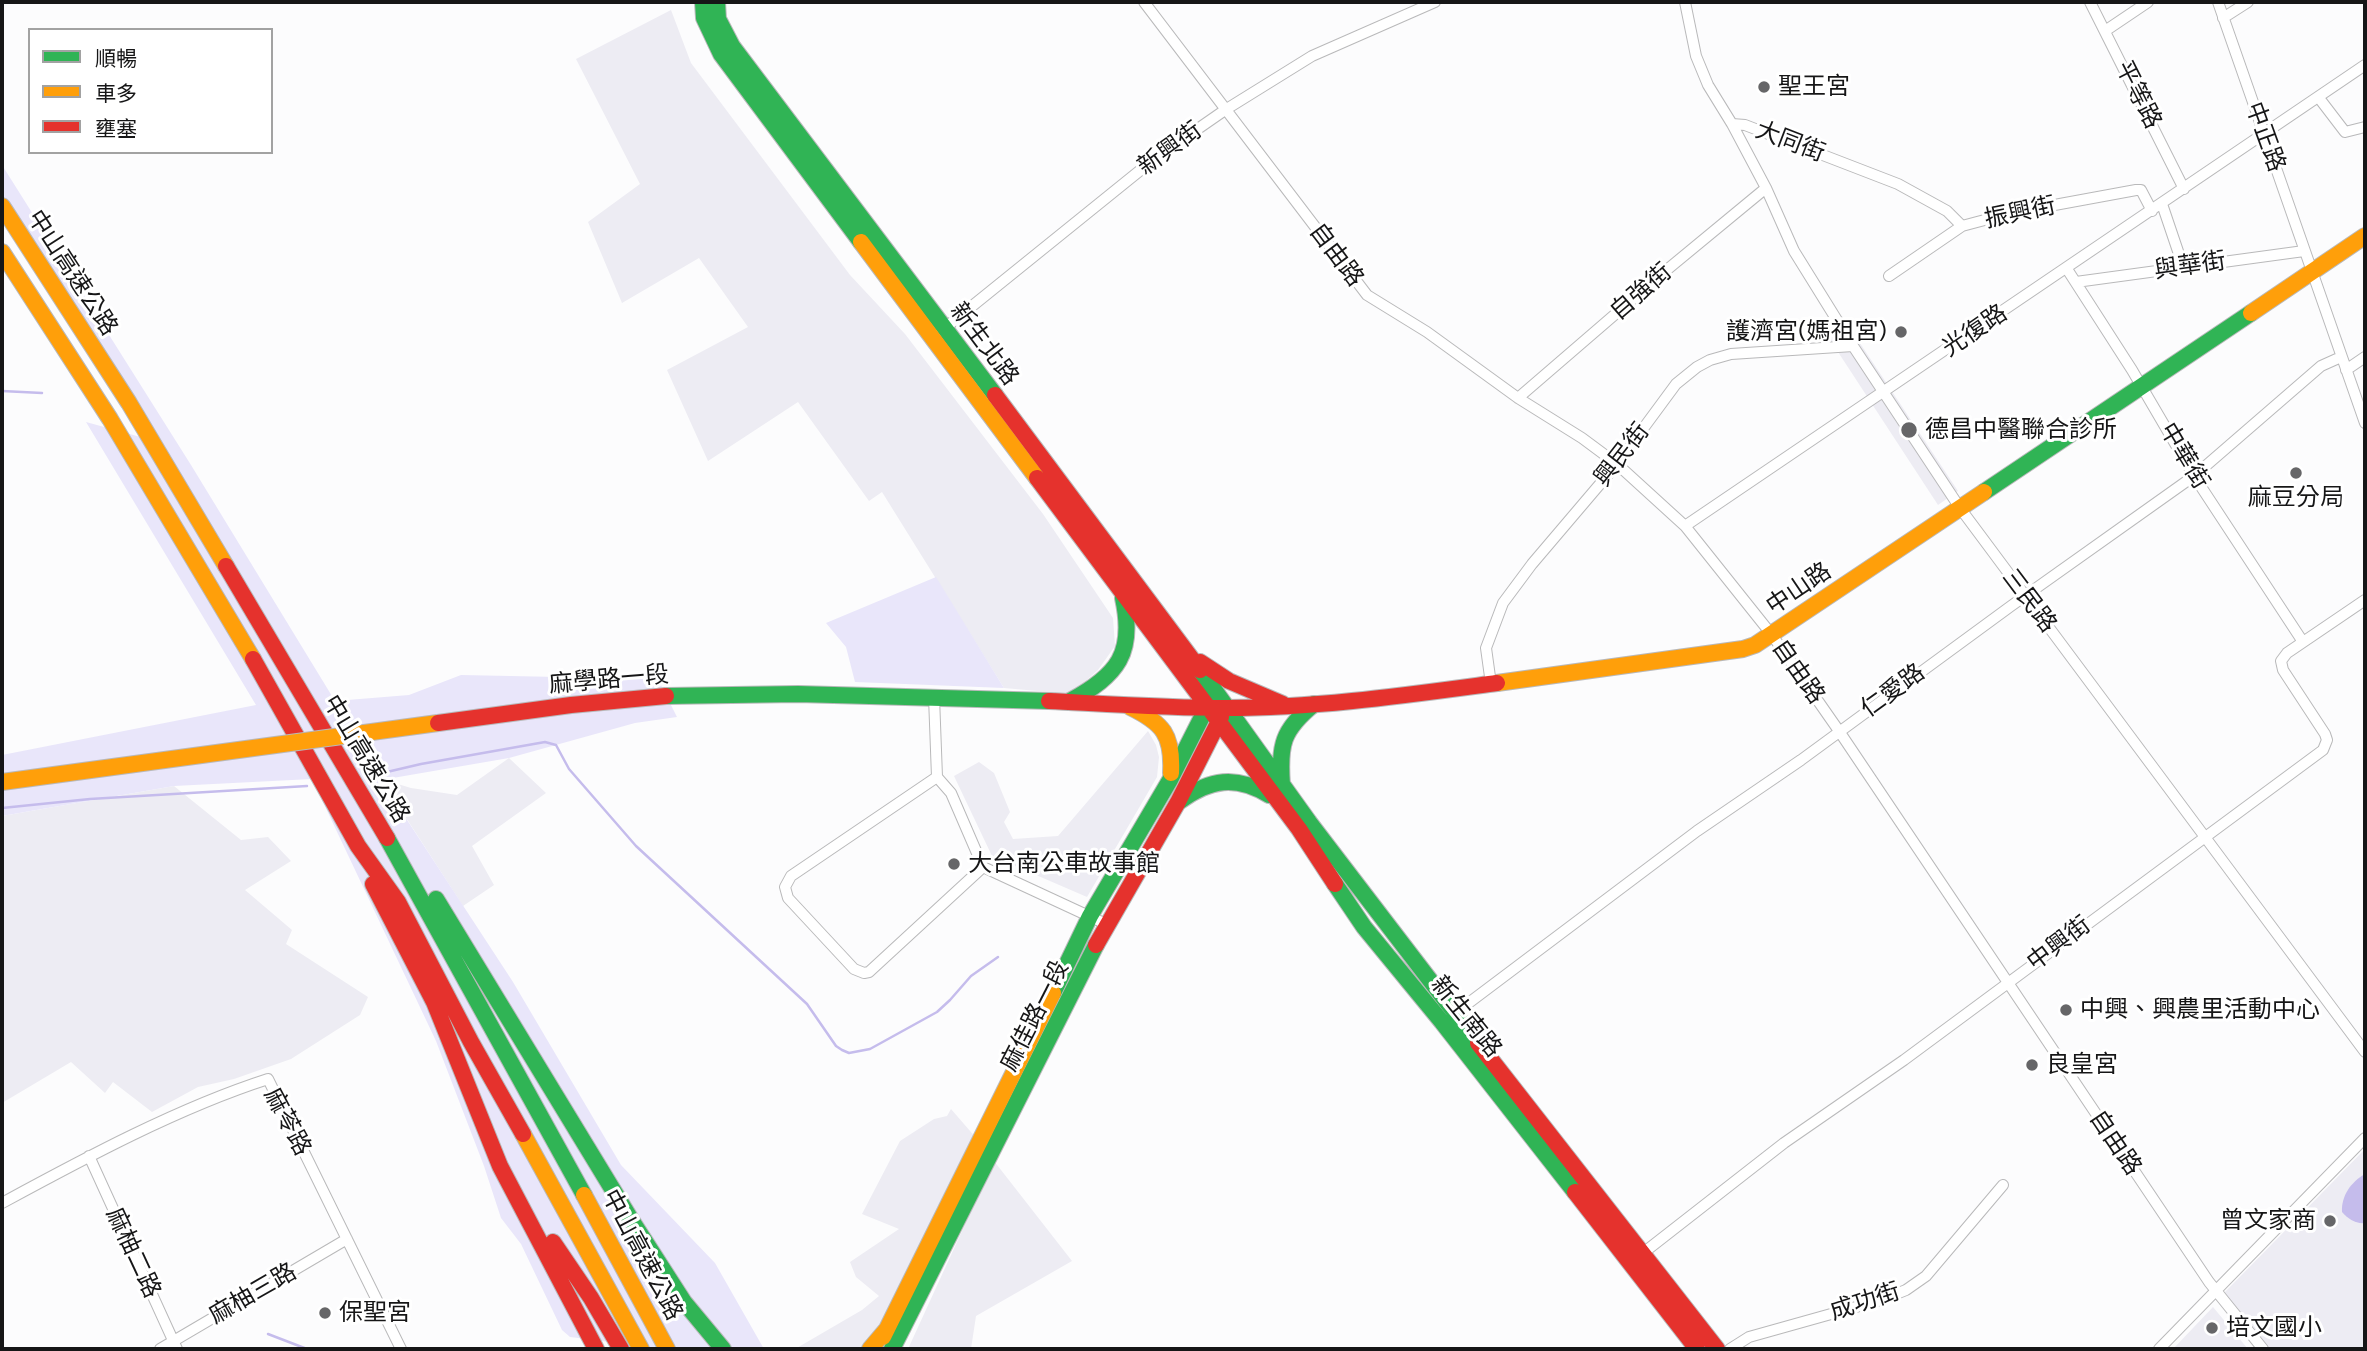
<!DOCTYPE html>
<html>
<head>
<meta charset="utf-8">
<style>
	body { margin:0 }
	#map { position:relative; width:2367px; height:1351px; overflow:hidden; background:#fcfcfd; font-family:Figtree,"Noto Sans TC",sans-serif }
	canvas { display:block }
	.frame { position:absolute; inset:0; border:4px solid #161617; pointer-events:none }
	.legend { position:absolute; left:28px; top:28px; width:245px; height:126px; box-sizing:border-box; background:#fff; border:2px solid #a2a2a2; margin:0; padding:9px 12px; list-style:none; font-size:21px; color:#161617 }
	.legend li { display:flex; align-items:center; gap:14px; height:35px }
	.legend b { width:35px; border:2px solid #a2a2a2 }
</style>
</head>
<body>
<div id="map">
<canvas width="2367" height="1351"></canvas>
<div class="frame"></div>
<ul class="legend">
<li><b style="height:9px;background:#30b455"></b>順暢</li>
<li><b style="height:9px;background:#ff9f0a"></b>車多</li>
<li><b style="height:9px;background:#e5322d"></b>壅塞</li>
</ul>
</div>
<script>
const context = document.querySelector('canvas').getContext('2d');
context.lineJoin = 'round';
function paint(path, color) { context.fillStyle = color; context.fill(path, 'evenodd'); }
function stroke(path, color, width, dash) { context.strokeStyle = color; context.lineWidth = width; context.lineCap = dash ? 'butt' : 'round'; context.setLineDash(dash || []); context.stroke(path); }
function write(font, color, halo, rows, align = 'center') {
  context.font = font + ' Figtree,"Noto Sans TC",sans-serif'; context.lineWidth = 6; context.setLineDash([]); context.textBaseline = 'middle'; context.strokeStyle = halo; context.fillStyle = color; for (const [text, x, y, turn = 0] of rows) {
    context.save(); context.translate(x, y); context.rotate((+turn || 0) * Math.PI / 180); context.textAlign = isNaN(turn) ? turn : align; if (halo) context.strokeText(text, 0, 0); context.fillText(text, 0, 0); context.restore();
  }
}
const built = new Path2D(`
	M 671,10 L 691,63 L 850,275 L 905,334 L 1043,514 L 1113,618 L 1115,646 L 1098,670 L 1071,694 L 1004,688 L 882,492 L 869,501 L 798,402 L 708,461 L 667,370 L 748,327 L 699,258 L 622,303 L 588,222 L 640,184 L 576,59 Z
	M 1842,316 L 1958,491 L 1938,505 L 1823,329 Z
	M 1148,731 L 1156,745 L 1159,757 L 1157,777 L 1087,897 L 992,856 L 954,776 L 979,762 L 994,773 L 1010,812 L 1004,822 L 1013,839 L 1058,836 Z
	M 509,758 L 546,793 L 472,846 L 494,885 L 463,906 L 381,779 L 411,788 L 457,795 Z
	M 174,786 L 241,840 L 268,837 L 291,861 L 245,890 L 292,930 L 286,944 L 368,997 L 360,1015 L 291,1059 L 234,1079 L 198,1087 L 152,1112 L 113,1082 L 105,1093 L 71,1062 L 2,1103 L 2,816 Z
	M 951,1109 L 977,1139 L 869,1345 L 865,1349 L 795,1349 L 862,1310 L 879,1296 L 856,1277 L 850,1262 L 899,1229 L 862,1214 L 900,1141 L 934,1119 L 947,1116 Z
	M 2365,1149 L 2365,1349 L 2270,1349 L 2224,1293 Z
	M 994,1161 L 1072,1261 L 976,1316 L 971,1349 L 908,1349 Z
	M 2213,1307 L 2248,1349 L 2173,1349 Z`);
const green = new Path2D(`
	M 2,165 L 191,465 L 335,701 L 409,695 L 461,675 L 658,679 L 677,717 L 635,723 L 509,758 L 381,780 L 513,982 L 621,1165 L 715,1263 L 764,1349 L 666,1349 L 570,1337 L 562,1330 L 521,1244 L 501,1218 L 484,1166 L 436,1041 L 312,779 L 174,786 L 2,816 L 2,755 L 256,705 L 86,422 L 155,441 L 2,196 Z
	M 936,577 L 1004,688 L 855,682 L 846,647 L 826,623 Z`);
const water = new Path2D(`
	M 2365,1174 L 2365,1223 C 2356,1224 2348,1219 2342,1212 C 2341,1196 2351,1182 2365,1174 Z`);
const stream = new Path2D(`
	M 2,391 L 42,393
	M 374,775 L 421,764 L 545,742 L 556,745 L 569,769 L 636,846 L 807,1004 L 836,1046 L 842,1050 L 849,1053 L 870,1049 L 937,1012 L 950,1000 L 971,976 L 998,957
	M 2,808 L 90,799 L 307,786
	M 268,1334 L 307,1349`);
const street = new Path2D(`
	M 1144,2 L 1367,295 L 1427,332 L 1518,398 L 1582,438 L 1617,464 L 1685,526 L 1772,635 L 1839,731 L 2209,1282 L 2263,1349
	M 1685,2 L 1696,56 L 1708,85 L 1732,124 L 1766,188 L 1794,251 L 1853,346 L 1960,508 L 2365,1052
	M 2090,2 L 2184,189
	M 2218,2 L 2365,423
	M 2223,18 L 2248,2
	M 2105,31 L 2148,2
	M 2319,98 L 2345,132 L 2365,127
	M 1732,124 L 1745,125 L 1898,184 L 1947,211 L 1962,226
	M 2162,204 L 2183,266
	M 2067,269 L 2132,370 L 2194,476 L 2303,642
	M 1889,276 L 1962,226 L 2011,213 L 2136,190 L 2141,190 L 2152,211
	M 2076,282 L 2304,251
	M 940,332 L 1153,160 L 1225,110 L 1312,56 L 1435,2
	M 2346,370 L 2365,357
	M 1518,398 L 1663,273 L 1766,188
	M 1685,526 L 2365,65
	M 1491,684 L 1486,648 L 1503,603 L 1532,564 L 1617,464 L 1676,384 L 1697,367 L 1710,360 L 1731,354 L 1853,346
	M 934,697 L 937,777 L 951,793 L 983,867 L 1106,924
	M 937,777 L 791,876 L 785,887 L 788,898 L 854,969 L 864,973 L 869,972 L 983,867
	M 1450,1017 L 1697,831 L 1801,760 L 2011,606 L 2194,476 L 2321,366 L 2341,357
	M 89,1156 L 177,1349
	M 2,1203 C 85,1158 178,1108 268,1079 L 401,1349
	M 1638,1257 L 1784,1143 L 1904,1060 L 2323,750 L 2327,740 L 2325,734 L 2283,670 L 2281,661 L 2287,653 L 2365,600
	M 160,1349 L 347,1239
	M 1730,1349 L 1749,1337 L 1881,1300 L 1906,1290 L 1926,1276 L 2003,1185
	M 2159,1349 L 2365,1138`);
const fast = new Path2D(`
	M 703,2 L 704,18 L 721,54 L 861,242
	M 717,2 L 718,19 L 732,46 L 995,395
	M 1984,492 L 2251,313
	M 1200,670 L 1309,822 L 1478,1043
	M 666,696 L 798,694 L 1049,701
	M 1070,701 C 1118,675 1135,653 1123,598
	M 1282,785 C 1279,745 1282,730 1314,704
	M 1180,801 C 1210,779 1236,775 1269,795
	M 387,838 L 584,1195
	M 1335,884 L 1364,927 L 1442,1022 L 1575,1192
	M 436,899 L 630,1218 L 684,1302 L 723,1349
	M 1053,993 L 1090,916 L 1170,780 L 1207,707
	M 892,1349 L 1096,945`);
const slow = new Path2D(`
	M 2,206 L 129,403 L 226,566
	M 861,242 L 1037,478
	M 2,252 L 110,419 L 253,659
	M 2251,313 L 2365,236
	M 1497,683 L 1743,649 L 1755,645 L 1984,492
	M 1130,707 C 1163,723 1173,735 1171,773
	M 523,1134 L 641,1349
	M 584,1195 L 667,1349
	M 883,1337 L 1053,993
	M 870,1349 L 887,1329`);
const jam = new Path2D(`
	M 995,395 L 1200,670
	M 1037,478 L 1299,829 L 1335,884
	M 226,566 L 387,838
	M 253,659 L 358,846 L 398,902 L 471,1042 L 523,1134
	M 1200,662 L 1229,681 L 1283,704
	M 1049,701 C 1108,704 1167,708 1226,708 C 1317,708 1407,695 1497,683
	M 373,884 L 434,1002 L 500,1166 L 596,1349
	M 1096,945 L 1178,802 L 1221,717
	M 1478,1043 L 1717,1349
	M 1575,1192 L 1697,1349
	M 553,1242 L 591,1298 L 621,1349`);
const slowBridge = new Path2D(`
	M 2,782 L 438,723`);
const jamBridge = new Path2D(`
	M 438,723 L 571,705 L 666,696`);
const markers = [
	[1764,87,7,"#666668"],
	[1901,332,7,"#666668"],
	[1909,430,9,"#666668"],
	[2296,473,7,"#666668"],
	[954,864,7,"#666668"],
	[2066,1010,7,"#666668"],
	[2032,1065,7,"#666668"],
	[2330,1221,7,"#666668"],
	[325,1313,7,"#666668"],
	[2212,1328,7,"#666668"]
];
const poiNames = [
	["聖王宮",1778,87],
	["護濟宮(媽祖宮)",1887,332,"right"],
	["德昌中醫聯合診所",1925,430],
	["麻豆分局",2296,498,"center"],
	["大台南公車故事館",968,864],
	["中興、興農里活動中心",2080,1010],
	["良皇宮",2046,1065],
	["曾文家商",2316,1221,"right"],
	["保聖宮",339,1313],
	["培文國小",2226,1328]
];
const streetNames = [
	["平等路",2138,95,63],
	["中正路",2265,137,70],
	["大同街",1790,142,21],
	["新興街",1170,149,-36],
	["振興街",2020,213,-12],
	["自由路",1336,255,53],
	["與華街",2190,266,-8],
	["中山高速公路",72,273,57],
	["自強街",1641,292,-41],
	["光復路",1975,331,-34],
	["新生北路",984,344,53],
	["興民街",1622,455,-52],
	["中華街",2184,456,59],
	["中山路",1799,589,-34],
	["三民路",2029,601,53],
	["自由路",1798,672,55],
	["麻學路一段",609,680,-5],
	["仁愛路",1893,691,-36],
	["中山高速公路",366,759,59],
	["中興街",2059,944,-37],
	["麻佳路一段",1035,1016,-63],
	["新生南路",1466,1017,51],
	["麻苓路",287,1122,62],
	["自由路",2115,1143,56],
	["麻柚二路",133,1253,65],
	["中山高速公路",642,1255,62],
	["麻柚三路",253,1294,-30],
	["成功街",1865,1302,-18]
];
paint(built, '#edecf3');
paint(green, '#e9e6fa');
paint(water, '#c5bcec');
stroke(stream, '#c5bcec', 2.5);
stroke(street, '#b9b9ba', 12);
stroke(fast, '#b9b9ba', 18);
stroke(slow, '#b9b9ba', 18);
stroke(jam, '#b9b9ba', 18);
stroke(street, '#fff', 10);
stroke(fast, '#30b455', 16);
stroke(slow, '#ff9f0a', 16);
stroke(jam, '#e5322d', 16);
stroke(slowBridge, '#b9b9ba', 18, []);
stroke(jamBridge, '#b9b9ba', 18, []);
stroke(slowBridge, '#ff9f0a', 16);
stroke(jamBridge, '#e5322d', 16);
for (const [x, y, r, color] of markers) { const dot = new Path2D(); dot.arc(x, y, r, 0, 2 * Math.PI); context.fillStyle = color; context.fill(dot); stroke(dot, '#fff', 2.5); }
write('24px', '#161617', '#fff', poiNames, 'left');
write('24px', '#161617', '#fff', streetNames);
</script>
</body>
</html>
